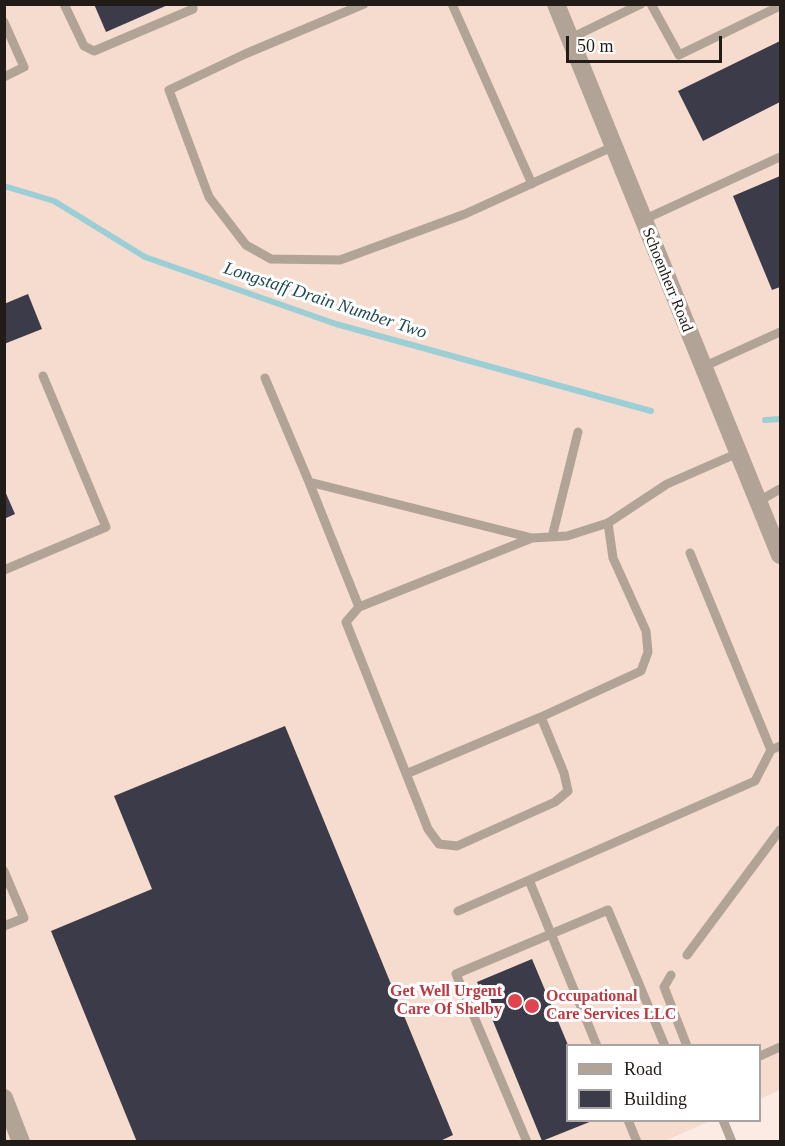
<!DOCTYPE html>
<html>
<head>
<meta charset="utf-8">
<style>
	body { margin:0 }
	#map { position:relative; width:785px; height:1146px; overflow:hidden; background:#fcebe2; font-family:Georgia,serif }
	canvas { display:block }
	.frame { position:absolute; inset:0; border:6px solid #221c19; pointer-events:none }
	.legend { position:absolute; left:566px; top:1044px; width:195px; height:78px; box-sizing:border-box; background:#fff; border:2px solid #a7a4a3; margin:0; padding:8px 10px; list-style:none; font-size:18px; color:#221c19 }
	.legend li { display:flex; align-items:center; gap:12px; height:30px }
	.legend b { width:30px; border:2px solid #a7a4a3 }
	.scale { position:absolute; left:566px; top:36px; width:156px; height:27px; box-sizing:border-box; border:3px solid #221c19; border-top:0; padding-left:8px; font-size:18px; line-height:21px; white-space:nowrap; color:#221c19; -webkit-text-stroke:4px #fff; paint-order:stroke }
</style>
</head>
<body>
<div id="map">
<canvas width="785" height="1146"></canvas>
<div class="frame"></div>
<ul class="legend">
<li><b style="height:8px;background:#b1a496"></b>Road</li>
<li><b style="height:16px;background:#3b3b49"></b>Building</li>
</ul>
<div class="scale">50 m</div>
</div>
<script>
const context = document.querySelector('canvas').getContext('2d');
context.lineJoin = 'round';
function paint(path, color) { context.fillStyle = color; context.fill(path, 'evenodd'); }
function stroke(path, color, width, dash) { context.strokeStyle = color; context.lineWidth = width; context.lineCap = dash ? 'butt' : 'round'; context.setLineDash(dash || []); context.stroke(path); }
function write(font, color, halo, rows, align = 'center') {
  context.font = font + ' Georgia,serif'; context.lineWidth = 6; context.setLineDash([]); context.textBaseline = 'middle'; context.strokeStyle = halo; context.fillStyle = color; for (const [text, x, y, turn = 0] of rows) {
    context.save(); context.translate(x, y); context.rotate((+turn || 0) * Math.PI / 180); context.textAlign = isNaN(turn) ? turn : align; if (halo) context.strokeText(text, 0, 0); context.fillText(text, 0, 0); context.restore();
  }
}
const built = new Path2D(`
	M 5,5 L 780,5 L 780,1090 L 760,1099 L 760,1046 L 568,1046 L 568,1120 L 710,1121 L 662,1142 L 5,1142 Z`);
const stream = new Path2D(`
	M 4,186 L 54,201 L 145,257 L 336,324 L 651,411
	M 765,420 L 780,419`);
const building = new Path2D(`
	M 94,4 L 170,4 L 106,32 Z
	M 780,41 L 780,102 L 703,141 L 678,91 Z
	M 780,176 L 780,287 L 772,290 L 733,196 Z
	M 28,294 L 42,329 L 4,344 L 4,304 Z
	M 4,489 L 15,514 L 4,519 Z
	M 285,726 L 453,1135 L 438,1142 L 137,1142 L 51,931 L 152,889 L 114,796 Z
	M 532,959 L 568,1045 L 568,1120 L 592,1121 L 542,1141 L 477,982 Z`);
const service = new Path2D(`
	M 64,4 L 84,46 L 94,51 L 193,9 L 193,4
	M 364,4 L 245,54 L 169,90 L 209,197 L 246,245 L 271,259 L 340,260 L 465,214 L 612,147
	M 452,4 L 532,184
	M 651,4 L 679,55 L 780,6
	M 4,22 L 24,67 L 4,77
	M 569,39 L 641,4
	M 643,220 L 780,157
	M 703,367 L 780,332
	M 265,378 L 309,482 L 532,538 L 567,536 L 608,523 L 667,484 L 738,453
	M 309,482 L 359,607 L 532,538
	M 759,501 L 780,489
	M 552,537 L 578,432
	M 690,553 L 771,750
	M 4,570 L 106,527 L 43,376
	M 359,607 L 346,622 L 428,829 L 439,844 L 457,846 L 555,802 L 568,791 L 564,773 L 541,717 L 641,671 L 648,652 L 646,631 L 613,558 L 608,523
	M 406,774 L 541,717
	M 4,871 L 24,918 L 4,926
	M 458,911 L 529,880
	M 687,955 L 780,830
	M 671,975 L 664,987 L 687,1046
	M 597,1046 L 529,880 L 755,781 L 771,750 L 780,746
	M 760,1056 L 780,1047
	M 628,1120 L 637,1142
	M 723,1120 L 732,1142
	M 527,1142 L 456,974 L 608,910 L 665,1046`);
const minor = new Path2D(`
	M 4,1098 L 21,1142`);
const tertiary = new Path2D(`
	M 556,4 L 780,555`);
const markers = [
	[515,1001,8,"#e0444e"],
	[532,1006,8,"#e0444e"]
];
const streetNames = [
	["Schoenherr Road",667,280,68]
];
const healthNames = [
	["Get Well Urgent",502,992],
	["Care Of Shelby",502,1010],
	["Occupational",546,997,"left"],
	["Care Services LLC",546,1015,"left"]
];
const waterNames = [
	["Longstaff Drain Number Two",325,301,18]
];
paint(built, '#f5dccf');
stroke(stream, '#9bcfd5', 6);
paint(building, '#3b3b49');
stroke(service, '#b1a496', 9);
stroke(minor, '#b1a496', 18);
stroke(tertiary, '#b1a496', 18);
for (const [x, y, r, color] of markers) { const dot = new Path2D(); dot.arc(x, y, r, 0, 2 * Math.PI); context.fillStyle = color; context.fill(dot); stroke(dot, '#fff', 2); }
write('16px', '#221c19', '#fff', streetNames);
write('bold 16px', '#be3a42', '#fff', healthNames, 'right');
write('italic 18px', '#1e4c51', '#fff', waterNames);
</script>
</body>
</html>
